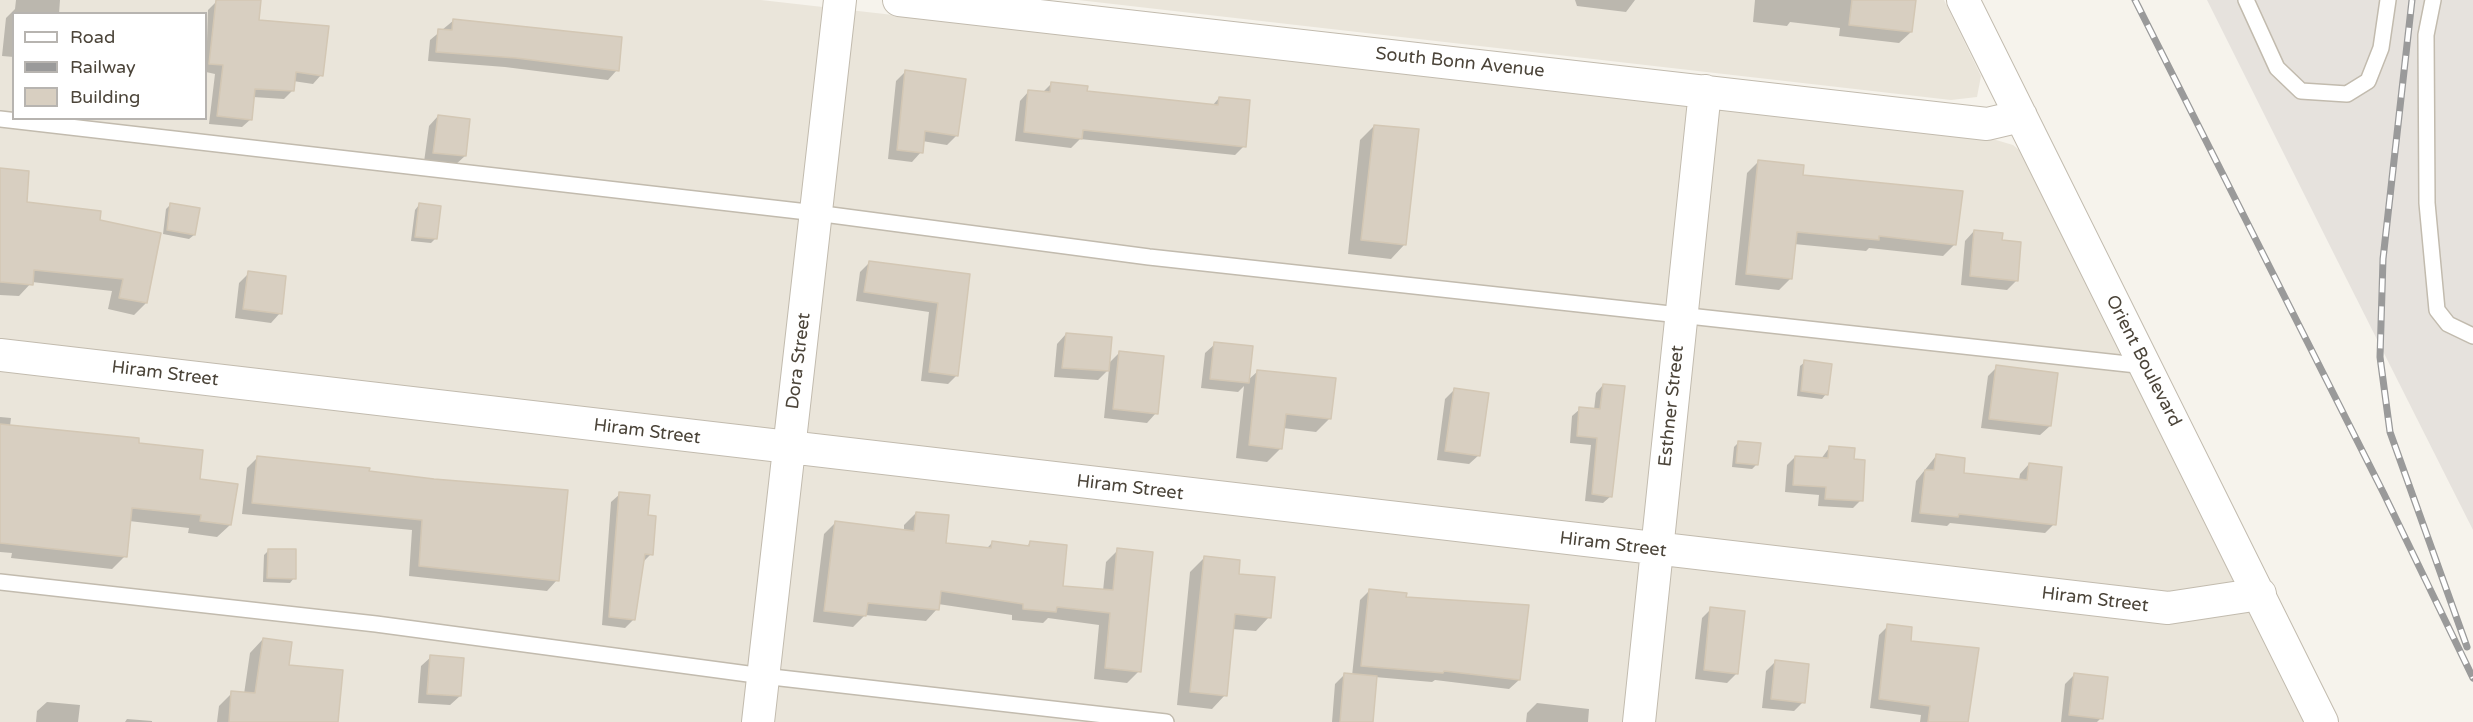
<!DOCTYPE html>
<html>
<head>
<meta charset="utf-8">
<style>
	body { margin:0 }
	#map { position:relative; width:2473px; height:722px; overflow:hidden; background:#f6f3ec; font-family:"Varela Round",sans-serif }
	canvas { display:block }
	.legend { position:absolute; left:12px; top:12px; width:195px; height:108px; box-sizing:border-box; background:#fff; border:2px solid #b7b4b0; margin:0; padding:8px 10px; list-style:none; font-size:18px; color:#4b4439 }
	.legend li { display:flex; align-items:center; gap:12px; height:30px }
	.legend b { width:30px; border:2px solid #b7b4b0 }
</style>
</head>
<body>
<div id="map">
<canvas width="2473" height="722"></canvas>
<ul class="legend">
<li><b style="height:8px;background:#fff"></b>Road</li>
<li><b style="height:8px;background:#9a9a9a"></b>Railway</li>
<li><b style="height:16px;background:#d8cfc1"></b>Building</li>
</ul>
</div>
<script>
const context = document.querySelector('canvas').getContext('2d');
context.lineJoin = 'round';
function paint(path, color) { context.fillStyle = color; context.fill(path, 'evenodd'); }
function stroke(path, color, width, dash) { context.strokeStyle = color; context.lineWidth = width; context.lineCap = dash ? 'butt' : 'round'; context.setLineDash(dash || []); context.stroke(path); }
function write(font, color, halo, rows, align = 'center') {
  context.font = font + ' "Varela Round",sans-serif'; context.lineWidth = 4.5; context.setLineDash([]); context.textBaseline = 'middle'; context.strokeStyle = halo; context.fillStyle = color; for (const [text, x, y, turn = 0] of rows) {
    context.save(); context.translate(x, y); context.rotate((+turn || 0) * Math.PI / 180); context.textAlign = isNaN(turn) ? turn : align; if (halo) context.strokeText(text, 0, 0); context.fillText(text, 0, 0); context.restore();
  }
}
const residential = new Path2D(`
	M 0,0 L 761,0 L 1996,140 L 2013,145 L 2025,155 L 2304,722 L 0,722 ZM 14,14 L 206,14 L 206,118 L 14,118 Z
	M 1078,0 L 1944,0 L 1981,76 L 1977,97 L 1951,100 Z`);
const industrial = new Path2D(`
	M 2207,0 L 2473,0 L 2473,530 L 2334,254 Z`);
const shadow = new Path2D(`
	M 16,0 L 60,0 L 59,14 L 14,14 L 14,57 L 2,56 L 6,18 L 15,9 Z
	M 250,0 L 257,21 L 321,75 L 313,84 L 293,81 L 292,91 L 284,99 L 253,97 L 251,119 L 242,127 L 209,124 L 215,74 L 206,72 L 208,10 L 217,1 Z
	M 1575,0 L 1635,0 L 1626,12 L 1577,6 Z
	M 1755,0 L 1915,0 L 1911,32 L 1899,43 L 1839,36 L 1840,28 L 1790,22 L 1787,26 L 1753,22 Z
	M 454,20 L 617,70 L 608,80 L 505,67 L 428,61 L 430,40 Z
	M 906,71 L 957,135 L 947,145 L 922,141 L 921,152 L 912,162 L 888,159 L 896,81 Z
	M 1051,84 L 1086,92 L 1212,106 L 1219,98 L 1244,146 L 1235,155 L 1080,139 L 1071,148 L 1015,141 L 1020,101 L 1029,91 L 1042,93 Z
	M 438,116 L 465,156 L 455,165 L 424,162 L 429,126 Z
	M 1374,126 L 1404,245 L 1391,259 L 1348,254 L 1360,140 Z
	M 1759,161 L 1801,176 L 1955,244 L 1943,256 L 1869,248 L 1866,251 L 1794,244 L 1791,278 L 1779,290 L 1735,285 L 1747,173 Z
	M 0,169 L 25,203 L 98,222 L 146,303 L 134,315 L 108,309 L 112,291 L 32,282 L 19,296 L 0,295 Z
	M 171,204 L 194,235 L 189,239 L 163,234 L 166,209 Z
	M 419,205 L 435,239 L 431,243 L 411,241 L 415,210 Z
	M 1974,231 L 2001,241 L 2017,280 L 2007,290 L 1961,285 L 1965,241 Z
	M 870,262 L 969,276 L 957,375 L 948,384 L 921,381 L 929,312 L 856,301 L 860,272 Z
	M 249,273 L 280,313 L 271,323 L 235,318 L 239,283 Z
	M 1066,334 L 1108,364 L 1119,353 L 1156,413 L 1147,423 L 1104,418 L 1109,369 L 1098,380 L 1054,377 L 1057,344 Z
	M 1215,344 L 1247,381 L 1258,371 L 1330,418 L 1316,432 L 1283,428 L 1281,448 L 1267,462 L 1236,458 L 1244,386 L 1238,392 L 1201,388 L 1205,353 Z
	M 1805,362 L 1826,394 L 1822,399 L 1797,396 L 1800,366 Z
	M 1997,367 L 2050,426 L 2040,435 L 1981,428 L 1988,376 Z
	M 1603,385 L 1611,496 L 1603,503 L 1585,501 L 1591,445 L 1570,443 L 1572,416 L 1580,409 L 1594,410 L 1596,393 Z
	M 1455,389 L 1479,455 L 1469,464 L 1437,460 L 1445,399 Z
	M 0,417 L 11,418 L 10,426 L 137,445 L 198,480 L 230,525 L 217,537 L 188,533 L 189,528 L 129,521 L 125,556 L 112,569 L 11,558 L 12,553 L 0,552 Z
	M 1738,443 L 1757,464 L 1752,469 L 1732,467 L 1734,447 Z
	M 1829,448 L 1853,461 L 1861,500 L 1853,508 L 1818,506 L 1819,495 L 1785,492 L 1787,465 L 1795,457 L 1821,459 Z
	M 1936,456 L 1962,474 L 2019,480 L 2020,474 L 2029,464 L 2054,524 L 2045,533 L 1950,523 L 1947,526 L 1911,522 L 1916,481 Z
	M 257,458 L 368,472 L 557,580 L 547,591 L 409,576 L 412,530 L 242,514 L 247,468 Z
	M 620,494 L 647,517 L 651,554 L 642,563 L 634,619 L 625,628 L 602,625 L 611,502 Z
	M 916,513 L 944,544 L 986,549 L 992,543 L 1026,547 L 1030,543 L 1061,588 L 1103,591 L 1106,562 L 1118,550 L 1139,671 L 1127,683 L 1094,679 L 1099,625 L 1048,618 L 1043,623 L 1012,620 L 1012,615 L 938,604 L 937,609 L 926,621 L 865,615 L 853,627 L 813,622 L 824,534 L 835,523 L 904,531 L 904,525 Z
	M 269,550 L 294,578 L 290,583 L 263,582 L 264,555 Z
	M 1204,558 L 1237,575 L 1269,617 L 1256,631 L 1232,629 L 1225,695 L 1212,709 L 1177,705 L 1190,572 Z
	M 1369,591 L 1405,598 L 1519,680 L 1509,689 L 1435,680 L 1432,682 L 1375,677 L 1371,722 L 1332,722 L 1335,684 L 1344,675 L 1352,676 L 1360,600 Z
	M 1711,609 L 1737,673 L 1727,683 L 1695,679 L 1702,618 Z
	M 1888,626 L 1909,642 L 1977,650 L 1968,722 L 1920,722 L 1921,715 L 1870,708 L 1879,635 Z
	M 263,639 L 287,666 L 294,722 L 217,722 L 219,706 L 232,693 L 244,694 L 250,653 Z
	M 431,657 L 460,696 L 450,705 L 418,703 L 421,666 Z
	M 1775,662 L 1803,702 L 1794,711 L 1762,708 L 1766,671 Z
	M 2075,674 L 2101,718 L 2097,722 L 2061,722 L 2065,684 Z
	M 47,702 L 80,705 L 78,722 L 36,722 L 37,711 Z
	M 1537,703 L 1589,709 L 1588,722 L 1526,722 L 1527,713 Z
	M 127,719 L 152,721 L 152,722 L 125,722 Z`);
const building = new Path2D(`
	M 216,0 L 261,0 L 259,20 L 329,26 L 323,76 L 296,72 L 294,91 L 255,89 L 252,120 L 217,116 L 223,65 L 209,64 Z
	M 1852,0 L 1916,0 L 1912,32 L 1849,25 Z
	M 453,19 L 622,37 L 619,71 L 516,58 L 436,52 L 438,29 L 452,30 Z
	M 905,70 L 966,79 L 958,136 L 925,131 L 923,153 L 897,150 Z
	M 1051,82 L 1088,86 L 1087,91 L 1218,105 L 1219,97 L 1250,100 L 1246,147 L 1083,130 L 1082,139 L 1024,132 L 1028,90 L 1050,92 Z
	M 438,115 L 470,119 L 466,156 L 433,153 Z
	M 1374,125 L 1419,129 L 1406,245 L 1361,240 Z
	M 1758,160 L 1804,165 L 1803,175 L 1963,191 L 1956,245 L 1879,236 L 1879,240 L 1797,232 L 1792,279 L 1746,274 Z
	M 0,168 L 29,171 L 27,202 L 101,211 L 100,220 L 161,233 L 147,303 L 119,298 L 123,279 L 34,270 L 33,285 L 0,282 Z
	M 170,203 L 200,208 L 195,235 L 167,230 Z
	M 419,203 L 441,206 L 437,239 L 415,237 Z
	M 1974,230 L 2003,233 L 2002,240 L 2021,242 L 2018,281 L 1970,276 Z
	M 869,261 L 970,274 L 958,376 L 929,372 L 938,303 L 864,292 Z
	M 248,271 L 286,276 L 282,314 L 243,309 Z
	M 1066,333 L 1112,337 L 1109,371 L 1062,368 Z
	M 1214,342 L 1253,346 L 1249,383 L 1210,379 Z
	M 1119,351 L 1164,356 L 1158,414 L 1113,409 Z
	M 1804,360 L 1832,364 L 1828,395 L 1801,391 Z
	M 1996,365 L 2058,373 L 2051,426 L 1989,419 Z
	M 1257,370 L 1336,378 L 1331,419 L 1286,414 L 1282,449 L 1249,445 Z
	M 1603,384 L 1625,386 L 1612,497 L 1592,494 L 1597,438 L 1577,436 L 1579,407 L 1600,409 Z
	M 1454,388 L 1489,393 L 1480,456 L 1445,451 Z
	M 0,424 L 139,438 L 139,443 L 203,450 L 200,479 L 238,484 L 231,525 L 200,521 L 201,515 L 132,508 L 127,557 L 0,543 Z
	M 1738,441 L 1761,443 L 1758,465 L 1736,463 Z
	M 1829,446 L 1855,448 L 1854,459 L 1865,460 L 1863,501 L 1825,499 L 1826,487 L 1793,485 L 1795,456 L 1828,458 Z
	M 1936,454 L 1965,458 L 1964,473 L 2027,480 L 2029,463 L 2062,467 L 2056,525 L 1959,514 L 1958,517 L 1920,513 L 1925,470 L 1934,470 Z
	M 257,456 L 370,468 L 369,471 L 434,479 L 568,490 L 559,581 L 419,566 L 422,520 L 252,503 Z
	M 619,492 L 650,495 L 648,515 L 656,516 L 653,555 L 645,554 L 635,620 L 609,617 Z
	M 916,512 L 949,515 L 946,543 L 991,548 L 992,541 L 1029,546 L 1030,541 L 1067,545 L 1063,586 L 1113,590 L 1117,548 L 1153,552 L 1141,672 L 1105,668 L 1110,613 L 1057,607 L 1056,612 L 1023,609 L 1023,604 L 941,591 L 939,610 L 868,603 L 866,616 L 824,611 L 835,521 L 914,531 Z
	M 268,549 L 296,549 L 296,579 L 267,578 Z
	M 1204,556 L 1240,560 L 1239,574 L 1275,577 L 1271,618 L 1235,614 L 1227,696 L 1190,692 Z
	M 1369,589 L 1407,593 L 1406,597 L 1529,605 L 1520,680 L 1444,671 L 1443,673 L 1361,666 Z
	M 1710,607 L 1745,611 L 1738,674 L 1704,670 Z
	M 1887,624 L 1912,627 L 1911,641 L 1979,648 L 1968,722 L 1928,722 L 1930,706 L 1879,699 Z
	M 263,638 L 292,642 L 289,665 L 343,670 L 338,722 L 229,722 L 231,691 L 255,693 Z
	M 430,655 L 464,658 L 461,696 L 427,694 Z
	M 1775,660 L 1809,664 L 1805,703 L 1771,699 Z
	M 1344,673 L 1377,676 L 1373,722 L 1340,722 Z
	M 2074,673 L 2108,677 L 2103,719 L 2069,715 Z`);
const service = new Path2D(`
	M 2246,0 L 2277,68 L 2301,91 L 2347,94 L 2368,81 L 2381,48 L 2388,0
	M 2433,0 L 2426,35 L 2427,203 L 2437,310 L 2448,324 L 2473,336
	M 0,119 L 816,213 L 1149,257 L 2146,366
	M 0,582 L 376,624 L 763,676 L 1166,722`);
const minor = new Path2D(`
	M 899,0 L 1987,124 L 2021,116
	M 1963,0 L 2322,722
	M 0,355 L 2168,608 L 2260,594
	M 758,722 L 840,0
	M 1639,722 L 1705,91`);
const rail = new Path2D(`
	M 2135,0 L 2384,494 L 2473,678
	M 2412,0 L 2383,259 L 2380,357 L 2390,432 L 2467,647`);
const streetNames = [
	["South Bonn Avenue",1460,63,6],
	["Dora Street",799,361,-83],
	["Orient Boulevard",2143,361,63],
	["Hiram Street",165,374,7],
	["Esthner Street",1672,406,-84],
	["Hiram Street",647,432,7],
	["Hiram Street",1130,488,7],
	["Hiram Street",1613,545,7],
	["Hiram Street",2095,600,7]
];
paint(residential, '#eae5da');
paint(industrial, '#e6e2dd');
paint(shadow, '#0003');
paint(building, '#d8cfc1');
stroke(building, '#d3c7b4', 1.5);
stroke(service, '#c2bbae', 18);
stroke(minor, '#c2bbae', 34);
stroke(service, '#fff', 15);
stroke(minor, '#fff', 32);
stroke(rail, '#9a9a9a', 7);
stroke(rail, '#fff', 4.5, [14]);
write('18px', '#4b4439', '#fff', streetNames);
</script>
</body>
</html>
